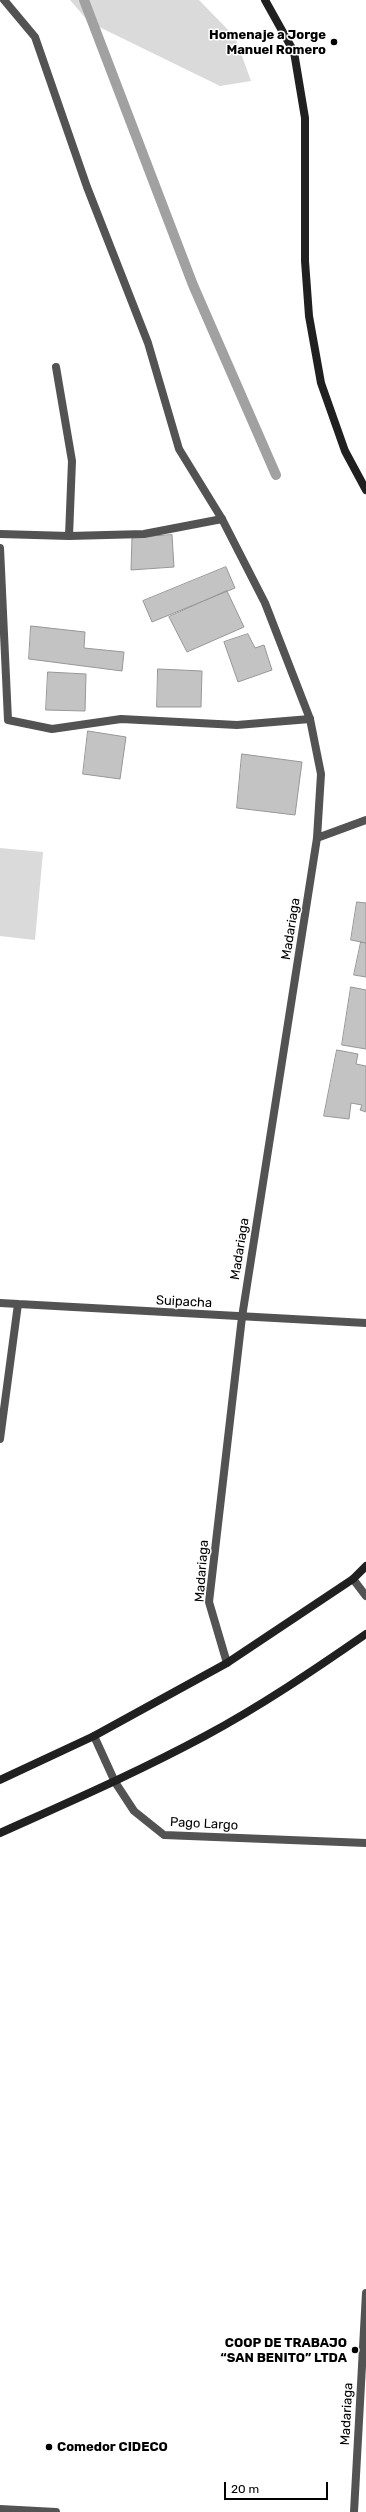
<!DOCTYPE html>
<html>
<head>
<meta charset="utf-8">
<style>
	body { margin:0 }
	#map { position:relative; width:366px; height:2512px; overflow:hidden; background:#fff; font-family:Rubik,sans-serif }
	canvas { display:block }
	.scale { position:absolute; left:224px; top:2482px; width:104px; height:18px; box-sizing:border-box; border:2px solid #000; border-top:0; padding-left:5px; font-size:12px; line-height:14px; white-space:nowrap; color:#000; -webkit-text-stroke:3px #fff; paint-order:stroke }
</style>
</head>
<body>
<div id="map">
<canvas width="366" height="2512"></canvas>
<div class="scale">20 m</div>
</div>
<script>
const context = document.querySelector('canvas').getContext('2d');
context.lineJoin = 'round';
function paint(path, color) { context.fillStyle = color; context.fill(path, 'evenodd'); }
function stroke(path, color, width, dash) { context.strokeStyle = color; context.lineWidth = width; context.lineCap = dash ? 'butt' : 'round'; context.setLineDash(dash || []); context.stroke(path); }
function write(font, color, halo, rows, align = 'center') {
  context.font = font + ' Rubik,sans-serif'; context.lineWidth = 3; context.setLineDash([]); context.textBaseline = 'middle'; context.strokeStyle = halo; context.fillStyle = color; for (const [text, x, y, turn = 0] of rows) {
    context.save(); context.translate(x, y); context.rotate((+turn || 0) * Math.PI / 180); context.textAlign = isNaN(turn) ? turn : align; if (halo) context.strokeText(text, 0, 0); context.fillText(text, 0, 0); context.restore();
  }
}
const green = new Path2D(`
	M 70,0 L 199,0 L 235,37 L 251,81 L 220,86 L 89,22 Z
	M 0,848 L 43,852 L 35,940 L 0,936 Z`);
const stream = new Path2D(`
	M 84,0 L 193,285 L 276,475`);
const building = new Path2D(`
	M 172,535 L 174,567 L 131,570 L 132,538 Z
	M 226,567 L 235,588 L 152,622 L 143,601 Z
	M 227,591 L 244,627 L 187,652 L 169,617 Z
	M 31,626 L 85,632 L 84,648 L 124,652 L 122,671 L 29,659 Z
	M 248,634 L 255,648 L 264,645 L 272,670 L 238,682 L 224,642 Z
	M 158,669 L 202,671 L 201,707 L 157,707 Z
	M 48,672 L 86,674 L 85,711 L 46,710 Z
	M 88,731 L 126,737 L 120,779 L 83,774 Z
	M 242,754 L 302,762 L 295,815 L 237,808 Z
	M 357,902 L 366,903 L 366,943 L 351,940 Z
	M 361,942 L 366,943 L 366,977 L 354,975 Z
	M 351,987 L 366,990 L 366,1049 L 342,1045 Z
	M 337,1050 L 358,1054 L 356,1064 L 366,1066 L 366,1112 L 360,1110 L 362,1105 L 351,1103 L 349,1119 L 324,1116 Z`);
const lane = new Path2D(`
	M 56,367 L 72,461 L 69,536
	M 0,534 L 69,536 L 144,534 L 222,519
	M 0,548 L 8,720 L 52,729 L 121,719 L 237,725 L 310,719`);
const street = new Path2D(`
	M 4,0 L 35,37 L 87,187 L 148,343 L 179,449 L 222,519 L 265,603 L 310,719 L 321,774 L 317,838 L 242,1317 L 209,1602 L 227,1663
	M 317,838 L 366,820
	M 0,1303 L 366,1323
	M 0,1439 L 18,1304
	M 353,1579 L 366,1596
	M 94,1736 L 115,1782 L 134,1811 L 164,1835 L 366,1843
	M 0,2509 L 56,2512
	M 354,2512 L 366,2293`);
const secondary = new Path2D(`
	M 265,0 L 294,52 L 305,118 L 305,261 L 309,316 L 321,383 L 345,451 L 366,490
	M 0,1780 L 94,1736 L 227,1663 L 353,1579 L 366,1566
	M 0,1833 C 69,1802 138,1772 205,1736 C 261,1706 314,1670 366,1634`);
const markers = [
	[334,42,4,"#000"],
	[355,2350,4,"#000"],
	[49,2447,4,"#000"]
];
const poiNames = [
	["Homenaje a Jorge",326,35],
	["Manuel Romero",326,50],
	["COOP DE TRABAJO",347,2343],
	["“SAN BENITO” LTDA",347,2358],
	["Comedor CIDECO",57,2447,"left"]
];
const streetNames = [
	["Madariaga",291,929,-81],
	["Madariaga",240,1249,-81],
	["Suipacha",184,1302,3],
	["Madariaga",202,1571,-86],
	["Pago Largo",204,1824,3],
	["Madariaga",347,2414,-87]
];
paint(green, '#dadada');
stroke(stream, '#a1a1a1', 10);
paint(building, '#c3c3c3');
stroke(building, '#979797', 1);
stroke(lane, '#535353', 8);
stroke(street, '#535353', 8);
stroke(secondary, '#202020', 8);
for (const [x, y, r, color] of markers) { const dot = new Path2D(); dot.arc(x, y, r, 0, 2 * Math.PI); context.fillStyle = color; context.fill(dot); stroke(dot, '#fff', 1.5); }
write('bold 13px', '#000', '#fff', poiNames, 'right');
write('13px', '#000', '#fff', streetNames);
</script>
</body>
</html>
